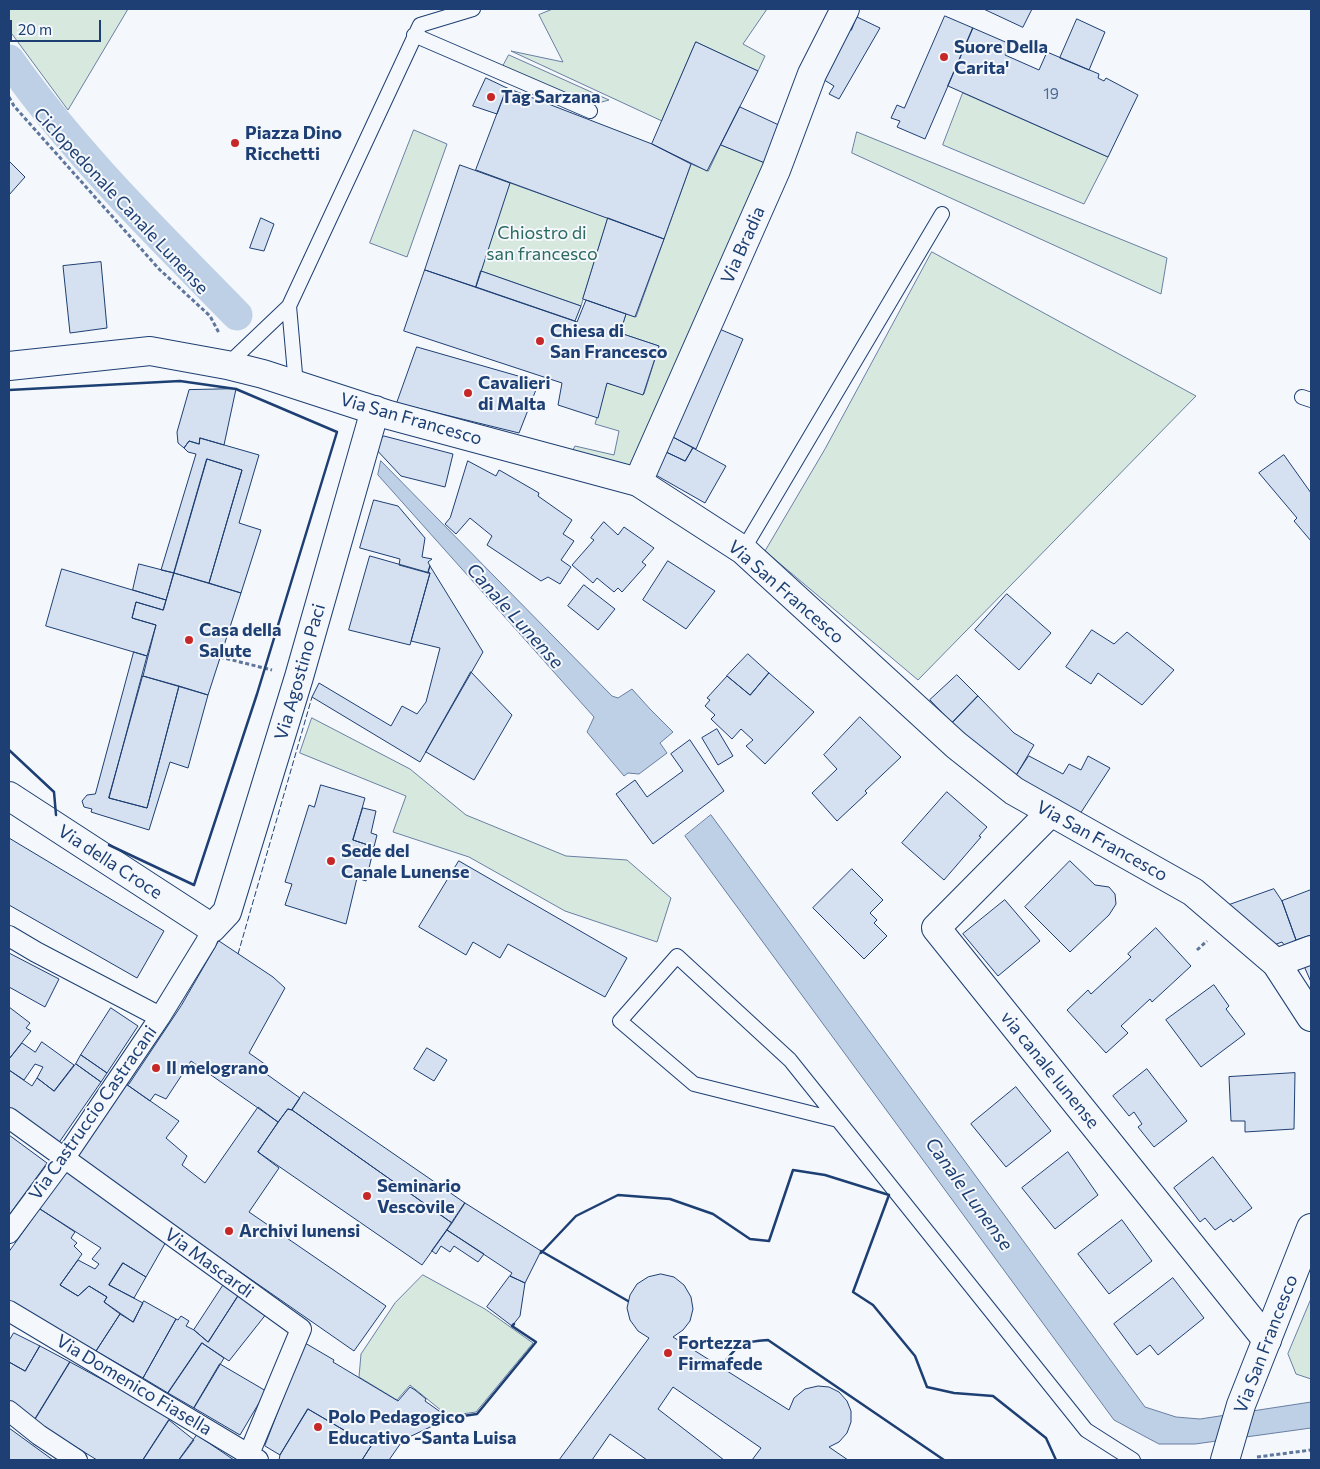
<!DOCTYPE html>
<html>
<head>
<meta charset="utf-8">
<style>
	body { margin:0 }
	#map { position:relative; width:1320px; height:1469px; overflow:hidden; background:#f4f7fb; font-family:Commissioner,sans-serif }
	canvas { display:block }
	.frame { position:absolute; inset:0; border:10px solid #1d3f73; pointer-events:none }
	.scale { position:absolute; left:10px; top:20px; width:91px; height:22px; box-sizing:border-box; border:2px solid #1d3f73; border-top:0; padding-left:6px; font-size:15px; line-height:18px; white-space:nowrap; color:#1d3f73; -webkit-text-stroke:4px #f4f7fb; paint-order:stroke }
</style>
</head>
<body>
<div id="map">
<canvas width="1320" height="1469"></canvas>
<div class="frame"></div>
<div class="scale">20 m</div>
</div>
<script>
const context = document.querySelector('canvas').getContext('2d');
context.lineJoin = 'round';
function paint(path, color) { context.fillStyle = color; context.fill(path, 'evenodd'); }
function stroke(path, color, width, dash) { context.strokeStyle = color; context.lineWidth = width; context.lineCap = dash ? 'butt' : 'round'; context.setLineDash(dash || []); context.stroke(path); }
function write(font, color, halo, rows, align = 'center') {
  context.font = font + ' Commissioner,sans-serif'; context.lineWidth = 4; context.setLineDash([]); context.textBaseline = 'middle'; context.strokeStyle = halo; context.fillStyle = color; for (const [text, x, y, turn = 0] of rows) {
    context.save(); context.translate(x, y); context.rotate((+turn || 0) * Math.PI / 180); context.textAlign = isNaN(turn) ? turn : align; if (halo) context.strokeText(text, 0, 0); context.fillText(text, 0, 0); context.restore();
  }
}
const green = new Path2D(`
	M 9,9 L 128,9 L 68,110 L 9,30 Z
	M 553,9 L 767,9 L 743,44 L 765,56 L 758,71 L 696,42 L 662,121 L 511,51 L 563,62 L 539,15 Z
	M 509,55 L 609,100 L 591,105 L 502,68 Z
	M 963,93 L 1108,157 L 1084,204 L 943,145 Z
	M 414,130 L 447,144 L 407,257 L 370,243 Z
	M 857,132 L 1167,258 L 1161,294 L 852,153 Z
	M 721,145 L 765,163 L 628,472 L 570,455 L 575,446 L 614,455 L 619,431 L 595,424 L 607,383 L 644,394 L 659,346 L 620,333 L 626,314 L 636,317 L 691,164 L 708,171 Z
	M 510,183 L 608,218 L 581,306 L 481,271 Z
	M 932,252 L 1196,396 L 918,680 L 765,551 L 825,449 Z
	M 312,718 L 410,769 L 466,815 L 566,856 L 627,860 L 671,898 L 657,942 L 565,911 L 469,857 L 393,832 L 406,796 L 300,753 Z
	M 423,1275 L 485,1309 L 533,1343 L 476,1412 L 448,1416 L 410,1385 L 397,1400 L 359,1377 L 361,1354 L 395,1303 Z
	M 1311,1299 L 1311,1379 L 1296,1374 L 1288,1354 Z`);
const water = new Path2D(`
	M 381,461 L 612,696 L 618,698 L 632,689 L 650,709 L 673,732 L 660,743 L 667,753 L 639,774 L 628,773 L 624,776 L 587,732 L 594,717 L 378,475 Z
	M 711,815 L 1145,1407 L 1176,1417 L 1200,1419 L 1311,1402 L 1311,1428 L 1195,1444 L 1159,1444 L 1114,1420 L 685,836 Z`);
const canal = new Path2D(`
	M 9,60 C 75,154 157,233 237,315`);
const building = new Path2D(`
	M 984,9 L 1032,9 L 1023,27 Z
	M 945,16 L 973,28 L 925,139 L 897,127 L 900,121 L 891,118 L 897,105 L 904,108 Z
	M 857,17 L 880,28 L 839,99 L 829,94 L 834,86 L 821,78 L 849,29 L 851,30 Z
	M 1077,19 L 1105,32 L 1089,70 L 1060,58 Z
	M 973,28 L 1010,44 L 1005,55 L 1039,70 L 1047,52 L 1099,74 L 1098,78 L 1104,81 L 1106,78 L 1138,95 L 1108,157 L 948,86 Z
	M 696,42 L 758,71 L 707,171 L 652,144 Z
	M 486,78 L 507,88 L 497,114 L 473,106 Z
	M 507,88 L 652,144 L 691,164 L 664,239 L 476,170 Z
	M 740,107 L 781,126 L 765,163 L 721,145 Z
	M 9,161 L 25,177 L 9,195 Z
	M 460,165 L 510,183 L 476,287 L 425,270 Z
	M 261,218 L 274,224 L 264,251 L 250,248 Z
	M 608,218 L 664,239 L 635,317 L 583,299 Z
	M 101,262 L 107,328 L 70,333 L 63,266 Z
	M 425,270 L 577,322 L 586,300 L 626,314 L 620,333 L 659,346 L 643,395 L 607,383 L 598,418 L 558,405 L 562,383 L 404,331 Z
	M 481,271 L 581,306 L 575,321 L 476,287 Z
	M 717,328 L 743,339 L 696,449 L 671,436 Z
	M 417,347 L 539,382 L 519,433 L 397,403 Z
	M 236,389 L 224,445 L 200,438 L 199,444 L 189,441 L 184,448 L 178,443 L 177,432 L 189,390 Z
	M 384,436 L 453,454 L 445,487 L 401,476 L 374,447 Z
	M 671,436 L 693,448 L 685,461 L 664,451 Z
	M 200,438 L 259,455 L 239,523 L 261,530 L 241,593 L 209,583 L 242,470 L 207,459 L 174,573 L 161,570 L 196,454 L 188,452 L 184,448 L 189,441 L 199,444 Z
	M 693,448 L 726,466 L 705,503 L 654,474 L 664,451 L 685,461 Z
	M 1284,455 L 1311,493 L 1311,541 L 1294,521 L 1297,518 L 1259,473 Z
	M 207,459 L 242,470 L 209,583 L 174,573 Z
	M 468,461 L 496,476 L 499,470 L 501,471 L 539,493 L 538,496 L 572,520 L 563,534 L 574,541 L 561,560 L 571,567 L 560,584 L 548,577 L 541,581 L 487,545 L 492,536 L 470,518 L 456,534 L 445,524 L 450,518 Z
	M 374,500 L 398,506 L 425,538 L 422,557 L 432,559 L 428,562 L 430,566 L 428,573 L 399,565 L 400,559 L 360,548 Z
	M 604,522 L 618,535 L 624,527 L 654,548 L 642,562 L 646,565 L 622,592 L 618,588 L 614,592 L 597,578 L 593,583 L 572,565 L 594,540 L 591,538 Z
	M 370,556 L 430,573 L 410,645 L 349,630 Z
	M 668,561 L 715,591 L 686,629 L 643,600 Z
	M 139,564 L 174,573 L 166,600 L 133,590 Z
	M 430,566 L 483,652 L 420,762 L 312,697 L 319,683 L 391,726 L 402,706 L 417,714 L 426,702 L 440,648 L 411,641 L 430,573 L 428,573 Z
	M 62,569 L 166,600 L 163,610 L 136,602 L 132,618 L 156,625 L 147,656 L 46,626 Z
	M 174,573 L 241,593 L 208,695 L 143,676 L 156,625 L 132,618 L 136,602 L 163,610 Z
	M 584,585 L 615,609 L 598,630 L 568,606 Z
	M 1007,594 L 1051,633 L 1019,670 L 975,630 Z
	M 1092,630 L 1114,644 L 1127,632 L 1174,670 L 1142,705 L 1098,673 L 1091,684 L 1066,667 Z
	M 134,652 L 147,656 L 109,798 L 147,808 L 179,686 L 208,695 L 188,768 L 170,762 L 149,830 L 91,812 L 92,809 L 84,807 L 82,801 L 87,795 L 95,794 Z
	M 748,654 L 769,673 L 750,695 L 727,676 Z
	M 471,672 L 512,715 L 474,780 L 426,752 Z
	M 769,673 L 814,712 L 765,764 L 746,746 L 753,740 L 741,729 L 732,739 L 711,719 L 715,715 L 705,706 L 710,700 L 707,698 L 727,676 L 750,695 Z
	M 957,675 L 978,696 L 952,723 L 930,700 Z
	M 143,676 L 179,686 L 147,808 L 109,798 Z
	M 978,696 L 1014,733 L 1034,745 L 1014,779 L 990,761 L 952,723 Z
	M 860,717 L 901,757 L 865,791 L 867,793 L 837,821 L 812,793 L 837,769 L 824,755 Z
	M 717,729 L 733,756 L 718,765 L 702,738 Z
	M 690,740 L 724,791 L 653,844 L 616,794 L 635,780 L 647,797 L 683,771 L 671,754 Z
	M 1029,756 L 1063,774 L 1069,764 L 1081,770 L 1088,756 L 1110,768 L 1078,817 L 1014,779 Z
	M 321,785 L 365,798 L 353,840 L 374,847 L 366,881 L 357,878 L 346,924 L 285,905 L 292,884 L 285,882 L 309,805 L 314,807 Z
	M 947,792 L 987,827 L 979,836 L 981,837 L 944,880 L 902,843 Z
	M 363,808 L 376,811 L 371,833 L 377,835 L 374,847 L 353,840 Z
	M 9,838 L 164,931 L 137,978 L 9,905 Z
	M 459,861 L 627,958 L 605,997 L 508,944 L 500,958 L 473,942 L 466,955 L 419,927 Z
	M 1070,861 L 1095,885 L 1109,887 L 1115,894 L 1116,904 L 1109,915 L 1070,952 L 1025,907 Z
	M 852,869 L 883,900 L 870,913 L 877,920 L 874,923 L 887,936 L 864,959 L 813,908 Z
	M 1274,889 L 1282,901 L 1296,940 L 1285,946 L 1282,942 L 1271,946 L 1229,905 Z
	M 1311,890 L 1311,935 L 1296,940 L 1282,901 Z
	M 1005,900 L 1040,941 L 998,976 L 963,934 Z
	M 1156,928 L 1191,966 L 1152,1002 L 1150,999 L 1121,1026 L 1128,1033 L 1106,1053 L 1067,1010 L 1088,990 L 1091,994 L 1131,957 L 1128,954 Z
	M 219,941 L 273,977 L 285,988 L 249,1053 L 269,1067 L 265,1073 L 300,1098 L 292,1110 L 288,1109 L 278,1122 L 191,1061 L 166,1099 L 155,1094 L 150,1101 L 126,1084 L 129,1084 L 181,1006 Z
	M 9,953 L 59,979 L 45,1007 L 9,987 Z
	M 1311,963 L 1311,982 L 1304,966 Z
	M 1214,985 L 1229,1006 L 1226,1009 L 1245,1034 L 1201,1067 L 1166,1020 Z
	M 9,1007 L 30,1023 L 26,1028 L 31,1031 L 9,1059 Z
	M 111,1008 L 138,1026 L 107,1073 L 81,1055 Z
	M 42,1042 L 74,1065 L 54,1091 L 37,1078 L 43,1067 L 35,1064 L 24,1080 L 9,1070 L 9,1059 L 22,1043 L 35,1052 Z
	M 427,1048 L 447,1060 L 434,1081 L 414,1069 Z
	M 81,1055 L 107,1073 L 101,1082 L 76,1064 Z
	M 76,1064 L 101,1082 L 58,1144 L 9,1107 L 9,1070 L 32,1086 L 37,1078 L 54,1091 Z
	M 1147,1069 L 1187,1121 L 1154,1147 L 1138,1127 L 1142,1124 L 1134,1112 L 1129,1116 L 1113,1096 Z
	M 1295,1073 L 1294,1129 L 1245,1132 L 1245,1121 L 1231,1121 L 1229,1077 Z
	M 126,1084 L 179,1121 L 166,1138 L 187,1156 L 182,1165 L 205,1183 L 258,1107 L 278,1122 L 258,1152 L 279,1168 L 249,1212 L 386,1306 L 354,1351 L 75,1157 Z
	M 1016,1087 L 1051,1131 L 1006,1167 L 971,1124 Z
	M 304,1092 L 465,1203 L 452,1223 L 292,1110 Z
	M 288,1109 L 292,1110 L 452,1223 L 422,1265 L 258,1152 Z
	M 9,1135 L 47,1163 L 9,1215 Z
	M 1068,1152 L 1098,1195 L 1055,1229 L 1022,1188 Z
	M 1213,1157 L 1252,1208 L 1233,1222 L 1231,1219 L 1215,1230 L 1205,1218 L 1200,1222 L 1174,1188 Z
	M 68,1169 L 167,1240 L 146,1277 L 123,1263 L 109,1285 L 143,1303 L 133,1322 L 104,1302 L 107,1297 L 89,1286 L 78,1296 L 60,1285 L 78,1260 L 95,1269 L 99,1264 L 92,1259 L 101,1248 L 40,1209 Z
	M 465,1203 L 541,1251 L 525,1283 L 510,1276 L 512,1273 L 447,1230 Z
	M 40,1209 L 75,1232 L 71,1238 L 77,1243 L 74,1246 L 82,1254 L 60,1285 L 78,1296 L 89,1286 L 107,1297 L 104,1302 L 120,1314 L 96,1351 L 9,1301 L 9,1252 Z
	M 1122,1220 L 1152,1261 L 1109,1294 L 1078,1254 Z
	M 447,1230 L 484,1254 L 478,1262 L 454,1246 L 450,1252 L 441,1246 L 436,1254 L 432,1251 Z
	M 123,1263 L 146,1277 L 134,1298 L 109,1285 Z
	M 661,1274 L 674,1277 L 684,1285 L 691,1297 L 693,1309 L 690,1321 L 683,1330 L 673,1337 L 789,1410 L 794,1398 L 805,1389 L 818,1386 L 829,1387 L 839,1392 L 847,1401 L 851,1411 L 851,1422 L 847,1433 L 839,1442 L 829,1447 L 848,1460 L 752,1460 L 761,1448 L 673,1387 L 658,1409 L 724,1460 L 647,1460 L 610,1434 L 592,1460 L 559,1460 L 649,1338 L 638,1331 L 630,1320 L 627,1308 L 630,1295 L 637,1284 L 648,1277 Z
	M 510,1276 L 525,1283 L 520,1316 L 512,1326 L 487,1307 Z
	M 1173,1278 L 1204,1318 L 1158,1355 L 1150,1345 L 1137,1355 L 1114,1324 Z
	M 226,1281 L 240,1293 L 208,1342 L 194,1330 Z
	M 240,1293 L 267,1313 L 229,1361 L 202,1343 L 168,1393 L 143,1378 L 176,1319 L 178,1320 L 181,1316 L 189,1321 L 186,1326 L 194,1330 L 208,1342 Z
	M 144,1301 L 176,1319 L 143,1378 L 96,1351 L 120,1314 L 133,1322 Z
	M 14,1333 L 40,1346 L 25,1371 L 9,1362 L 9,1341 Z
	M 202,1343 L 224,1358 L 194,1408 L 168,1393 Z
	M 305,1343 L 334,1360 L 333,1362 L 398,1401 L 410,1387 L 415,1390 L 426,1399 L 425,1401 L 449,1418 L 403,1440 L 389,1460 L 362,1460 L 371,1446 L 308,1409 L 280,1455 L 265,1446 Z
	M 40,1346 L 70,1362 L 34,1421 L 9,1405 L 9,1362 L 25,1371 Z
	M 70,1362 L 171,1417 L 143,1460 L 97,1460 L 34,1421 Z
	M 220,1364 L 266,1391 L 240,1435 L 194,1408 Z
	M 308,1409 L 371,1446 L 362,1460 L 279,1460 L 280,1455 Z
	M 169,1420 L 194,1440 L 179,1460 L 143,1460 Z
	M 9,1428 L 53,1460 L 9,1460 Z
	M 197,1435 L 234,1460 L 179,1460 Z`);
const path = new Path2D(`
	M 9,97 L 14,106 L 159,269 L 210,316 L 219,333
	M 220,657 L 272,670
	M 1197,950 L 1207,941
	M 1257,1457 L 1311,1450`);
const service = new Path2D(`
	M 414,35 L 590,111
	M 289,306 L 296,385
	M 227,365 L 289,306 L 420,25 L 473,9
	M 1302,397 L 1311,400
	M 743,550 L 942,214
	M 838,1120 L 694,1084 L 620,1021 L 677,956 L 790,1060 L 1086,1430 L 1133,1460`);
const pedestrian = new Path2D(`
	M 9,936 L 36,952 L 160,1017
	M 9,1118 L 301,1329 L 249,1454
	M 9,1233 L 64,1159 L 160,1017 L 206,942 L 212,928
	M 9,1311 L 258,1460
	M 9,1411 L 39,1435 L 77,1460`);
const minor = new Path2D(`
	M 638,482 L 776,170 L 812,74 L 845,9
	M 9,796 L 212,928 L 227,912 L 299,677 L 375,410
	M 1051,812 L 936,928 L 1267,1340
	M 1276,963 L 1311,950`);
const tertiary = new Path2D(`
	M 9,366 L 150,351 L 227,365 L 263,374 L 389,415 L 638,482 L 743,550 L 956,745 L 1014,791 L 1193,892 L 1276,963 L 1311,1017
	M 1225,1460 L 1241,1405 L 1311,1228`);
const fence = new Path2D(`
	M 238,954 L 312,697`);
const wall = new Path2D(`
	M 9,390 L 180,381 L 236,389 L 337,432 L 257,694 L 194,885 L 109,845
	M 9,750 L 54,792 L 56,815
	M 541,1251 L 628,1301
	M 541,1253 L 576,1216 L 618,1195 L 670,1199 L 713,1214 L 750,1239 L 769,1241 L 793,1170 L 825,1175 L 889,1195 L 853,1292 L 873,1305 L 915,1356 L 927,1387 L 954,1393 L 993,1396 L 1046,1438 L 1056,1460
	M 721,1367 C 736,1346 741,1341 768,1340 L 944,1460
	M 449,1418 L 477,1414 L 536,1342 L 512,1326 L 514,1324`);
const markers = [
	[944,57,5,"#c62828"],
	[491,97,5,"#c62828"],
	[235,143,5,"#c62828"],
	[540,341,5,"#c62828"],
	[468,393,5,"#c62828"],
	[189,640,5,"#c62828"],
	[331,861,5,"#c62828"],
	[156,1068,5,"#c62828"],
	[367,1196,5,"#c62828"],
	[229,1231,5,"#c62828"],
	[668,1353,5,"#c62828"],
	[318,1427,5,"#c62828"]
];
const numberNames = [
	["19",1051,94]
];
const poiNames = [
	["Suore Della",954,47],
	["Carita'",954,68],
	["Tag Sarzana",501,97],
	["Piazza Dino",245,133],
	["Ricchetti",245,154],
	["Chiesa di",550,331],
	["San Francesco",550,352],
	["Cavalieri",478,383],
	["di Malta",478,404],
	["Casa della",199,630],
	["Salute",199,651],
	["Sede del",341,851],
	["Canale Lunense",341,872],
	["Il melograno",166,1068],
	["Seminario",377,1186],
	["Vescovile",377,1207],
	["Archivi lunensi",239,1231],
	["Fortezza",678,1343],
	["Firmafede",678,1364],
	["Polo Pedagogico",328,1417],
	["Educativo -Santa Luisa",328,1438]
];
const streetNames = [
	["Ciclopedonale Canale Lunense",121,201,47],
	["Via Bradia",743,245,-66],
	["Via San Francesco",411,419,16],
	["Via San Francesco",786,592,41],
	["Via Agostino Paci",300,672,-74],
	["Via San Francesco",1102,841,29],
	["Via della Croce",110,862,33],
	["via canale lunense",1050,1070,51],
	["Via Castruccio Castracani",93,1113,-55],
	["Via Mascardi",209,1263,36],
	["Via San Francesco",1266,1344,-69],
	["Via Domenico Fiasella",134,1385,31]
];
const parkNames = [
	["Chiostro di",542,233],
	["san francesco",542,254]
];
const waterNames = [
	["Canale Lunense",515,616,48],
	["Canale Lunense",969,1194,54]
];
paint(green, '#d7e8df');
stroke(green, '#687fa3', 1);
paint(water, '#bed0e5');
stroke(water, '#687fa3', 1);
stroke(canal, '#bed0e5', 31);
paint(building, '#d5e0f0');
stroke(building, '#1d3f73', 1);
stroke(service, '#1d3f73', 16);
stroke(pedestrian, '#1d3f73', 22);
stroke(minor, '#1d3f73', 30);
stroke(tertiary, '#1d3f73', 30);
stroke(path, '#5e769c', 3, [4, 2.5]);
stroke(service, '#f4f7fb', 14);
stroke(pedestrian, '#f4f7fb', 20);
stroke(minor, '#f4f7fb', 28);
stroke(tertiary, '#f4f7fb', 28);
stroke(fence, '#1d3f73', 1, [6, 2.5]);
stroke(wall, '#1d3f73', 2.5);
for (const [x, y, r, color] of markers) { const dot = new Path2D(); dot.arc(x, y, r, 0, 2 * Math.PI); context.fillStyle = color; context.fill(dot); stroke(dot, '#f4f7fb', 2); }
write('15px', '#4b6792', null, numberNames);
write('bold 18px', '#1d3f73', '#f4f7fb', poiNames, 'left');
write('18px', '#1d3f73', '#f4f7fb', streetNames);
write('18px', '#2c6c60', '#f4f7fb', parkNames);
write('italic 19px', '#1d3f73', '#f4f7fb', waterNames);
</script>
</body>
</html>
